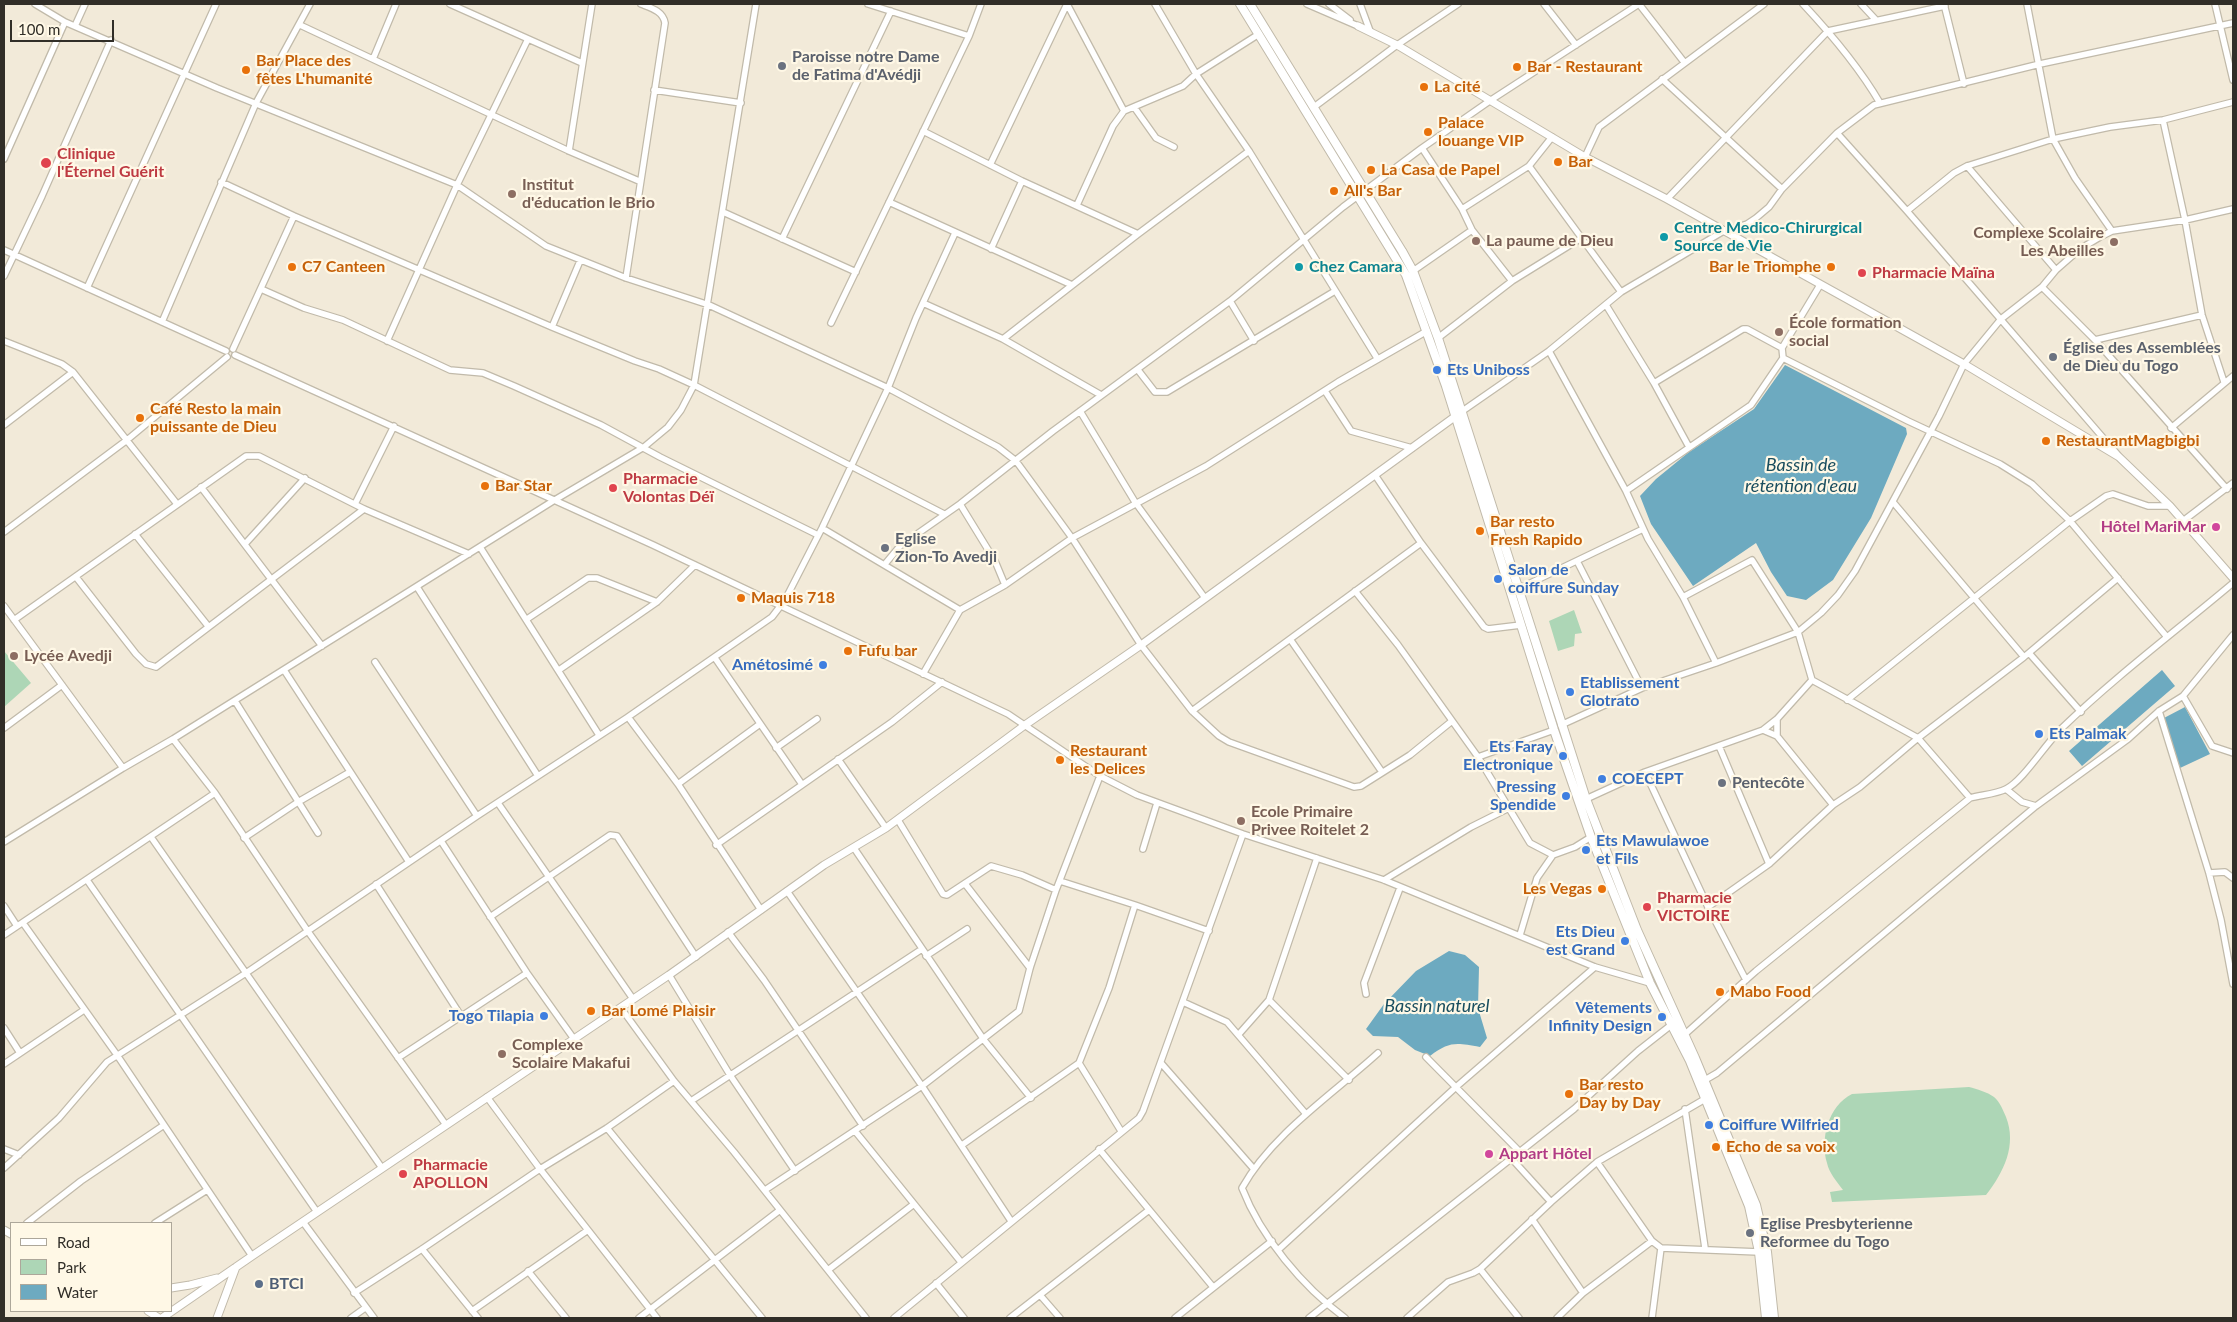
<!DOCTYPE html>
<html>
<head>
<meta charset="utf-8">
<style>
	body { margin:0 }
	#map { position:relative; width:2237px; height:1322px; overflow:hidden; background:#f2ead9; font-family:Lato,sans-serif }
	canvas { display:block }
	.frame { position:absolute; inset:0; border:5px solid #312e28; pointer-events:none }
	.legend { position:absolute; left:10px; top:1222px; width:162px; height:90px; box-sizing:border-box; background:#fff8e6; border:1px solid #ada79a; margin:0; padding:6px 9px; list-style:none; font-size:15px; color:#312e28 }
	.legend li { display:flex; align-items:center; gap:10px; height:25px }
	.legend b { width:25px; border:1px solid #ada79a }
	.scale { position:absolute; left:10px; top:20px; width:104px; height:22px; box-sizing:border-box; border:2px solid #312e28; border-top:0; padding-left:6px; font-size:15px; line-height:18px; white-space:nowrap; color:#312e28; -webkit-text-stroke:4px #fff8e6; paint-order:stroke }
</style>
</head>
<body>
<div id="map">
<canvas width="2237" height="1322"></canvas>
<div class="frame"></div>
<ul class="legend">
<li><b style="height:6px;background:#fff"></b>Road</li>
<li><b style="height:14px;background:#add6b6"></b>Park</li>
<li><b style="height:14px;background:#6daac0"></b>Water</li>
</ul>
<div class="scale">100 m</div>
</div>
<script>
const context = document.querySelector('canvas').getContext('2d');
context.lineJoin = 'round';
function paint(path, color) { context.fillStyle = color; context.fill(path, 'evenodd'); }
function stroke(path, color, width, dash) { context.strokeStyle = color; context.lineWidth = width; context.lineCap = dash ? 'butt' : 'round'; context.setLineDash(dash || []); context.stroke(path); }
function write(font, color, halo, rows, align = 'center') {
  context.font = font + ' Lato,sans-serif'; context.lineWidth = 4.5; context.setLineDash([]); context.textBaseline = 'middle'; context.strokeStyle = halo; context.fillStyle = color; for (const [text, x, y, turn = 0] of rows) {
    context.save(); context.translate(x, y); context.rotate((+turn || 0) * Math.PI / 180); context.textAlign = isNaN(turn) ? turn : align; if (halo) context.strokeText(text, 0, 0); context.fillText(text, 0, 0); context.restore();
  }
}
const green = new Path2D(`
	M 1574,610 L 1582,633 L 1575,634 L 1574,646 L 1558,651 L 1549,621 Z
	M 4,651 L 31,683 L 4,707 Z
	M 1969,1087 C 1977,1089 1987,1092 1994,1097 C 2000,1102 2003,1110 2006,1117 C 2017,1145 2004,1172 1986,1195 L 1832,1202 L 1830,1192 L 1843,1190 C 1837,1182 1829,1173 1827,1163 C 1820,1139 1828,1106 1852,1094 Z`);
const water = new Path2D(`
	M 1785,365 L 1906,428 L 1907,434 L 1871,518 L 1833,580 L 1806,600 L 1787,596 L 1771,572 L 1756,543 L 1693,586 L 1651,524 L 1640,496 L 1656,479 L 1689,452 L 1754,409 Z
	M 2162,670 L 2175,686 L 2082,766 L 2069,751 Z
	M 2185,707 L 2210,754 L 2180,768 L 2164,718 Z
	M 1449,951 L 1465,955 L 1479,967 L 1478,1008 L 1487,1038 L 1480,1047 C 1456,1043 1450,1041 1430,1056 L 1415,1050 L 1398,1037 L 1373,1036 L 1366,1029 L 1384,1004 L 1416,971 Z`);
const minor = new Path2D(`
	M 35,4 L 65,22 L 217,88 L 457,185 L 546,246 L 626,278 L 709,305 L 888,388 L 998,447 L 1016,461 L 1035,487 L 1072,538 L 1141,645 L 1192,711 L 1219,736 L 1229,742 L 1354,787 L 1361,786 L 1410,755 L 1452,721
	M 450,4 L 582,63
	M 868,4 L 969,36
	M 1067,4 L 1124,111
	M 1155,4 L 1196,74 L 1249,151 L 1377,358
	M 1307,4 L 1358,26
	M 1329,4 L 1350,20
	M 1360,4 L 1370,31
	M 1544,4 L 1576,45
	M 1639,4 L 1684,62
	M 1803,4 C 1831,34 1859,67 1880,103
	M 1861,4 L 1875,19
	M 1944,4 L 1964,84
	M 2027,4 L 2053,139 L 2075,178 L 2112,231
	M 2215,4 L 2233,80
	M 300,25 L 569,151 L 639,181
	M 75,26 L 85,4
	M 373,59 L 396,4
	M 1662,79 L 1782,189
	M 654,90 L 741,103
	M 1134,107 L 1156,138 L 1174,147
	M 1314,107 L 1397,45 L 1458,4
	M 2163,120 L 2185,220 L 2202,315 L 2224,382
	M 923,131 L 1022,181 L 1138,234
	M 1837,133 L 1907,211 L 2118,455
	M 1552,137 L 1529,166 L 1621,292
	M 1422,148 L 1462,209 L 1472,230 L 1512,281
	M 569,151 L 592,4
	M 1585,157 L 1599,127 L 1764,4
	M 4,159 L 65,22
	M 990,165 L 1067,4
	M 1967,166 L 2056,270
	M 221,182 L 294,216 L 552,327 L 635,361 L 659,369 L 694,385 L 944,514
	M 1667,199 L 1828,31 L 1945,6
	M 889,202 L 1072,285
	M 1077,205 L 1113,126 L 1124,111 L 1183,86 L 1196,74 L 1259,34
	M 1462,209 L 1529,166
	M 1907,211 L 1954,173 L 1967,166 L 2053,139 L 2110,127 L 2163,120 L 2233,102
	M 723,212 L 856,272
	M 782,239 L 891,11
	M 991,249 L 1022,181
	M 4,250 L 226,351
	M 1413,271 L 1472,230
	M 4,276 L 42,196 L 111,40
	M 626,278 L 665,23 C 663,11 651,8 641,4
	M 2042,287 L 2095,340 L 2227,489
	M 87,288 L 216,4
	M 261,289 L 304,308 L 343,320 L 450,370 L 483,373 L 514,386 L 601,425 L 660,457 L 818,535
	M 1230,301 L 1254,341
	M 923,303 L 1003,339 L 1101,395
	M 1606,305 L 1654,383 L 1689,447
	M 162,322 L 256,103 L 310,4
	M 831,323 L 969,36 L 981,4
	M 552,327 L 580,261
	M 1438,338 L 1512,281 L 1583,237
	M 1003,339 L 1138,234 L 1249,151
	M 2095,340 L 2202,315
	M 4,341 L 62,364 L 73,372 L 177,504
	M 387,341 L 457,185 L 528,39
	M 233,349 L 294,216
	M 1549,351 L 1626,491 L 1648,539 L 1683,597 L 1716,663
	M 235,355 L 653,545 L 1008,714 L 1100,776 L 1137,795 L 1243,834 L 1384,880 L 1595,967 L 1650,983
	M 1783,358 L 1908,421 L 2000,464 L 2032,484 L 2070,521 L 2167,637
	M 1138,370 L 1155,392 L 1167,392 L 1335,291
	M 1654,383 L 1743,329 L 1747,329 L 1782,348
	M 1325,391 L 1351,431 L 1412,448
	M 1080,411 L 1135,502 L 1205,598
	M 1461,412 L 1549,351 L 1621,292 L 1722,232 L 1747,224 L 1756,218 L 1769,207 L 1782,189 L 1837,133 L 1874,105 L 2040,64 L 2233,23
	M 4,425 L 73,372
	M 2171,428 L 2233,376
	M 201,487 L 322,646
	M 1626,491 L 1751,405 L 1783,358 L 1782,348 L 1820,285
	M 1893,502 L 2024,657
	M 355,504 L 394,426
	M 960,504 L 995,561 L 1005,585
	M 2183,521 L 2233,483
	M 822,528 L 960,610 L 1005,585 L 1072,538 L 1206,466 L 1338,382 L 1427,331
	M 4,532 L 127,440 L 227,357
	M 135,534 L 208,626
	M 1421,543 L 1484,627 L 1488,629 L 1521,625
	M 245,544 L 305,478
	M 480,547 L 599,735
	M 1577,561 L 1642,688
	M 885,564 L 900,546 L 960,504 L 1053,431 L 1230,301 L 1343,207 L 1422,148 L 1491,100 L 1639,4
	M 76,577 L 136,654 L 146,664 L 156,667 L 364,509
	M 417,587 L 538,776
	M 1518,589 L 1643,529
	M 1355,591 L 1398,645 L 1478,757 L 1530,843 L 1553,855
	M 1683,597 L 1752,560 L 1798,632 L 1812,680 L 1918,738 L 1970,798
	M 4,606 L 123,768
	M 527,619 L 588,578 L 597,578 L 657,602
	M 14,620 L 246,456 L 259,456 L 364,509 L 469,554
	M 1290,639 L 1382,772
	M 2029,653 L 2081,712
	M 715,658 L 801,783
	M 375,662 L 477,816
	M 284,670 L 409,862
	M 559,670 L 657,602 L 695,565
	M 923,674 L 960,610
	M 2183,696 L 2212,746 L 2233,753
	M 1847,700 L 2070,521 L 2106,496 L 2113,494 L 2148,506 L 2170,506
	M 235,701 L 318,833
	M 1192,711 L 1421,543 L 1375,475
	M 2159,711 L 2209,873 L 2221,920 L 2233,984
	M 628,717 L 678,784 L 761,910
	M 1561,725 L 1642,688 L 1716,663 L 1798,632 L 1821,613 L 1838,595 L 1855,571 L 1939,416 L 1964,364 L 2001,319 L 2042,287 L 2056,270 L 2080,249 L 2100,237 L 2112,231 L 2185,220 L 2233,209
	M 4,728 L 62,685
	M 1763,730 L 1777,719
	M 1777,736 L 1777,719 L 1812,680
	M 173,739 L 215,793 L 307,930 L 446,1125
	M 1719,746 L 1769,864
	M 776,748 L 817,719
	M 1478,757 L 1554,730
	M 838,759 L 886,828
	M 1645,772 L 1708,907 L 1746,980
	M 678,784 L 760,724
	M 2006,789 L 2022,802 L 2036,806
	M 1586,799 L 1645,772 L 1763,730 L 1777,736 L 1833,805
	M 498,803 L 633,999
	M 898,820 L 943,894 L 947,895 L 991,866 L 1022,875 L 1056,890
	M 151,837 L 382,1168
	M 244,838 L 298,802 L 350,772
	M 441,841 L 527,973 L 574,1039
	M 4,842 L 123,768 L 173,739 L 553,501 L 644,447 L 668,427 L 681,410 L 694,385 L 756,4
	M 716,845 L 892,722 L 942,682
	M 854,848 L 984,1040 L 1031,1098
	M 1143,849 L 1157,803
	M 2209,873 L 2225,872 L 2233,878
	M 87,880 L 317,1212
	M 1384,880 L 1471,827 L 1509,808
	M 376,884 L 461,1016
	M 966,885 L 1030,968
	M 787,891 L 922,1086 L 1011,1221
	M 1135,905 L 1209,931
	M 4,906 L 17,926
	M 1708,907 L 1769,864 L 1833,805 L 1860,787 L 1918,738 L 2024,657 L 2118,578
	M 490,917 L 610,835 L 617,836 L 696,957
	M 23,923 L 117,1055 L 252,1256
	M 728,932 L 764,980 L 863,1126
	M 4,935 L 215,793
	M 1520,935 L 1537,878 L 1553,855 L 1575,847 L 1591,837
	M 926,956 L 967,929
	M 669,975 L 730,1075 L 795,1171
	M 1366,994 L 1364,983 L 1400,888
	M 1269,1000 L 1349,1080
	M 1183,1002 L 1227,1022 L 1306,1114
	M 621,1008 L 674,1081 L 734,1152 L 866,1318
	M 4,1028 L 20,1053
	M 1239,1034 L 1269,1000 L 1317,858
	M 1684,1035 L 1756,971 L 1970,798 C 1981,795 1996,794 2006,789 C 2023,781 2046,743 2062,728 C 2116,676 2176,631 2233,583
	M 1426,1057 L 1520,1152
	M 398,1058 L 527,973
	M 1079,1063 L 1121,1131
	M 1161,1063 L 1253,1168
	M 4,1064 L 84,1010
	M 1705,1080 L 1717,1073 L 2036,806 L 2128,739 L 2159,711 L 2183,696 L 2233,635
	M 487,1097 L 540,1169 L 657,1318
	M 691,1101 L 922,949
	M 1685,1109 L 1705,1248
	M 607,1128 L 762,1318
	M 855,1131 L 961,1262
	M 962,1145 L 1079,1063 L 1109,988 L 1135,905 L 1060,881
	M 4,1149 L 19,1155
	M 1099,1149 L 1213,1287
	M 1512,1159 L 1551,1202
	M 1597,1162 L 1652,1241
	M 4,1168 L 59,1118 L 107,1062 L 246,973 L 477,816 L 628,717 L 772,617 L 785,600 L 822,528 L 888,388 L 916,318 L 955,233
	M 765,1190 L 922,1086 L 1019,1011 L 1030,968 L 1056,890 L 1100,776
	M 1532,1219 L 1583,1293
	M 303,1222 L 374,1318
	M 27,1223 L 81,1181 L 164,1125
	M 155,1223 L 207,1190
	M 422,1249 L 478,1318
	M 1278,1250 L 1456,1087 L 1595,967
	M 1480,1269 L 1519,1318
	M 828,1270 L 914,1204
	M 528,1271 L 566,1318
	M 936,1283 L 964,1318
	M 354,1293 L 422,1249 L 540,1169 L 607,1128 L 674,1081
	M 1040,1295 L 1060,1318
	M 472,1311 L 588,1230
	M 351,1318 L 365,1308
	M 639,1318 L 780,1210
	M 894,1318 L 1139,1118 L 1143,1111 L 1243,834
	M 1010,1318 L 1149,1210
	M 1175,1318 L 1272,1241
	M 1309,1318 L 1574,1109 L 1638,1051 L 1675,1022
	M 1345,1318 C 1303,1287 1261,1237 1242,1188 C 1272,1134 1333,1094 1378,1053
	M 1407,1318 L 1448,1282 L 1473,1273 L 1480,1269 L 1551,1202 L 1597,1162 L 1705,1099
	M 1557,1318 L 1583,1293 L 1652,1241 L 1661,1248 L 1759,1252
	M 1652,1318 L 1661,1248`);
const tertiary = new Path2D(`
	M 1358,26 L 1397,45 L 1585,157 L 1667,199 L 1964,364 L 2119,457 L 2170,506 L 2233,578
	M 4,1230 L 11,1234
	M 171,1288 L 190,1285 L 217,1278
	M 148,1311 L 159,1318
	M 162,1318 L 252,1256 L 669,975 L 824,865 L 886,828 L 1025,725 L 1141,645 L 1460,413
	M 217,1318 L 236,1267`);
const secondary = new Path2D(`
	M 1240,4 L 1406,275 L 1446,386 L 1554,730 L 1591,837 L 1650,983 L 1690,1061 L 1749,1206 L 1759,1252 L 1766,1318
	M 1250,4 L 1402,251 L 1413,271 L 1438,338 L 1586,799 L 1637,930 L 1695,1058 L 1756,1205 L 1767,1252 L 1774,1318`);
const markers = [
	[782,66,5,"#6b7280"],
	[1517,67,5,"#e8710a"],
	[246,70,5,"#e8710a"],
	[1424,87,5,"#e8710a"],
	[1428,132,5,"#e8710a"],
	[1558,162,5,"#e8710a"],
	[46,163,6,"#e0444e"],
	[1371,170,5,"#e8710a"],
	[1334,191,5,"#e8710a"],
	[512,194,5,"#8d6e63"],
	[1664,237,5,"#0f9aa8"],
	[1476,241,5,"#8d6e63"],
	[2114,242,5,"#8d6e63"],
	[292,267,5,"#e8710a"],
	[1299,267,5,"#0f9aa8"],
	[1831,267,5,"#e8710a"],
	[1862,273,5,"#e0444e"],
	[1779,332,5,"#8d6e63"],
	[2053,357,5,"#6b7280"],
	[1437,370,5,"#3f7fe0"],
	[140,418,5,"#e8710a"],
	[2046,441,5,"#e8710a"],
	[485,486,5,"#e8710a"],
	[613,488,5,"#e0444e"],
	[2216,527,5,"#d1479c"],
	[1480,531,5,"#e8710a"],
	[885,548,5,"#6b7280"],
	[1498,579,5,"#3f7fe0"],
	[741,598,5,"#e8710a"],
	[848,651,5,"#e8710a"],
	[14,656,5,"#8d6e63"],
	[823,665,5,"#3f7fe0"],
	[1570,692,5,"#3f7fe0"],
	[2039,734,5,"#3f7fe0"],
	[1563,756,5,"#3f7fe0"],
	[1060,760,5,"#e8710a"],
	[1602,779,5,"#3f7fe0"],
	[1722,783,5,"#6b7280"],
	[1566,796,5,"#3f7fe0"],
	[1241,821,5,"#8d6e63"],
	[1586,850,5,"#3f7fe0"],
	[1602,889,5,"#e8710a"],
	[1647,907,5,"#e0444e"],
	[1625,941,5,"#3f7fe0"],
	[1720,992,5,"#e8710a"],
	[591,1011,5,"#e8710a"],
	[544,1016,5,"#3f7fe0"],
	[1662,1017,5,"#3f7fe0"],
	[502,1054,5,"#8d6e63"],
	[1569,1094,5,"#e8710a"],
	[1709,1125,5,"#3f7fe0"],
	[1716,1147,5,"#e8710a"],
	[1489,1154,5,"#d1479c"],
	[403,1174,5,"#e0444e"],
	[1750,1233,5,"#6b7280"],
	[259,1284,5,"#5c6f8a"]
];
const worshipNames = [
	["Paroisse notre Dame",792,57],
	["de Fatima d'Avédji",792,75],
	["Église des Assemblées",2063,348],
	["de Dieu du Togo",2063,366],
	["Eglise",895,539],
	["Zion-To Avedji",895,557],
	["Pentecôte",1732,783],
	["Eglise Presbyterienne",1760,1224],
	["Reformee du Togo",1760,1242]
];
const foodNames = [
	["Bar Place des",256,61],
	["fêtes L'humanité",256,79],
	["Bar - Restaurant",1527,67],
	["La cité",1434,87],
	["Palace",1438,123],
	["louange VIP",1438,141],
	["Bar",1568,162],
	["La Casa de Papel",1381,170],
	["All's Bar",1344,191],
	["C7 Canteen",302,267],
	["Bar le Triomphe",1821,267,"right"],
	["Café Resto la main",150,409],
	["puissante de Dieu",150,427],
	["RestaurantMagbigbi",2056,441],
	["Bar Star",495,486],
	["Bar resto",1490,522],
	["Fresh Rapido",1490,540],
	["Maquis 718",751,598],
	["Fufu bar",858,651],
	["Restaurant",1070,751],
	["les Delices",1070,769],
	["Les Vegas",1592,889,"right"],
	["Mabo Food",1730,992],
	["Bar Lomé Plaisir",601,1011],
	["Bar resto",1579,1085],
	["Day by Day",1579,1103],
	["Echo de sa voix",1726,1147]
];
const healthNames = [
	["Clinique",57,154],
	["l'Éternel Guérit",57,172],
	["Pharmacie Maïna",1872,273],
	["Pharmacie",623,479],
	["Volontas Déï",623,497],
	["Pharmacie",1657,898],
	["VICTOIRE",1657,916],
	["Pharmacie",413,1165],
	["APOLLON",413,1183]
];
const educationNames = [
	["Institut",522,185],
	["d'éducation le Brio",522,203],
	["Complexe Scolaire",2104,233,"right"],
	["Les Abeilles",2104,251,"right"],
	["La paume de Dieu",1486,241],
	["École formation",1789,323],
	["social",1789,341],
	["Lycée Avedji",24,656],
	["Ecole Primaire",1251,812],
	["Privee Roitelet 2",1251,830],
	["Complexe",512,1045],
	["Scolaire Makafui",512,1063]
];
const cultureNames = [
	["Centre Medico-Chirurgical",1674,228],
	["Source de Vie",1674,246],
	["Chez Camara",1309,267]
];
const shopNames = [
	["Ets Uniboss",1447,370],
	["Salon de",1508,570],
	["coiffure Sunday",1508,588],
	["Amétosimé",813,665,"right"],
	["Etablissement",1580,683],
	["Glotrato",1580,701],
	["Ets Palmak",2049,734],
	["Ets Faray",1553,747,"right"],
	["Electronique",1553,765,"right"],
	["COECEPT",1612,779],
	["Pressing",1556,787,"right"],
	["Spendide",1556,805,"right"],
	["Ets Mawulawoe",1596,841],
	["et Fils",1596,859],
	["Ets Dieu",1615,932,"right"],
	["est Grand",1615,950,"right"],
	["Vêtements",1652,1008,"right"],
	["Infinity Design",1652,1026,"right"],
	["Togo Tilapia",534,1016,"right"],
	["Coiffure Wilfried",1719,1125]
];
const hotelNames = [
	["Hôtel MariMar",2206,527],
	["Appart Hôtel",1499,1154,"left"]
];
const serviceNames = [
	["BTCI",269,1284]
];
const waterNames = [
	["Bassin de",1801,465],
	["rétention d'eau",1801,486],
	["Bassin naturel",1437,1006]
];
paint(green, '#add6b6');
paint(water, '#6daac0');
stroke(minor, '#c1baaa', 8);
stroke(tertiary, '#c1baaa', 9);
stroke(secondary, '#c1baaa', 10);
stroke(minor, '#fff', 5.5);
stroke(tertiary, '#fff', 7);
stroke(secondary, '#fff', 8);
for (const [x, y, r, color] of markers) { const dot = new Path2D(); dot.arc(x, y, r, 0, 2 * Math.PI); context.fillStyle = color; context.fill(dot); stroke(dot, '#fff8e6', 2); }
write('bold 16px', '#5b616d', '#fff8e6', worshipNames, 'left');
write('bold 16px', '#c56008', '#fff8e6', foodNames, 'left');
write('bold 16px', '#be3a42', '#fff8e6', healthNames, 'left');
write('bold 16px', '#785e54', '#fff8e6', educationNames, 'left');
write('bold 16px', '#0d838f', '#fff8e6', cultureNames, 'left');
write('bold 16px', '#366cbe', '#fff8e6', shopNames, 'left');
write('bold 16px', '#b23c85', '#fff8e6', hotelNames, 'right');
write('bold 16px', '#4e5e75', '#fff8e6', serviceNames, 'left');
write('italic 18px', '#194d5e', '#fff8e6', waterNames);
</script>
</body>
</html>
